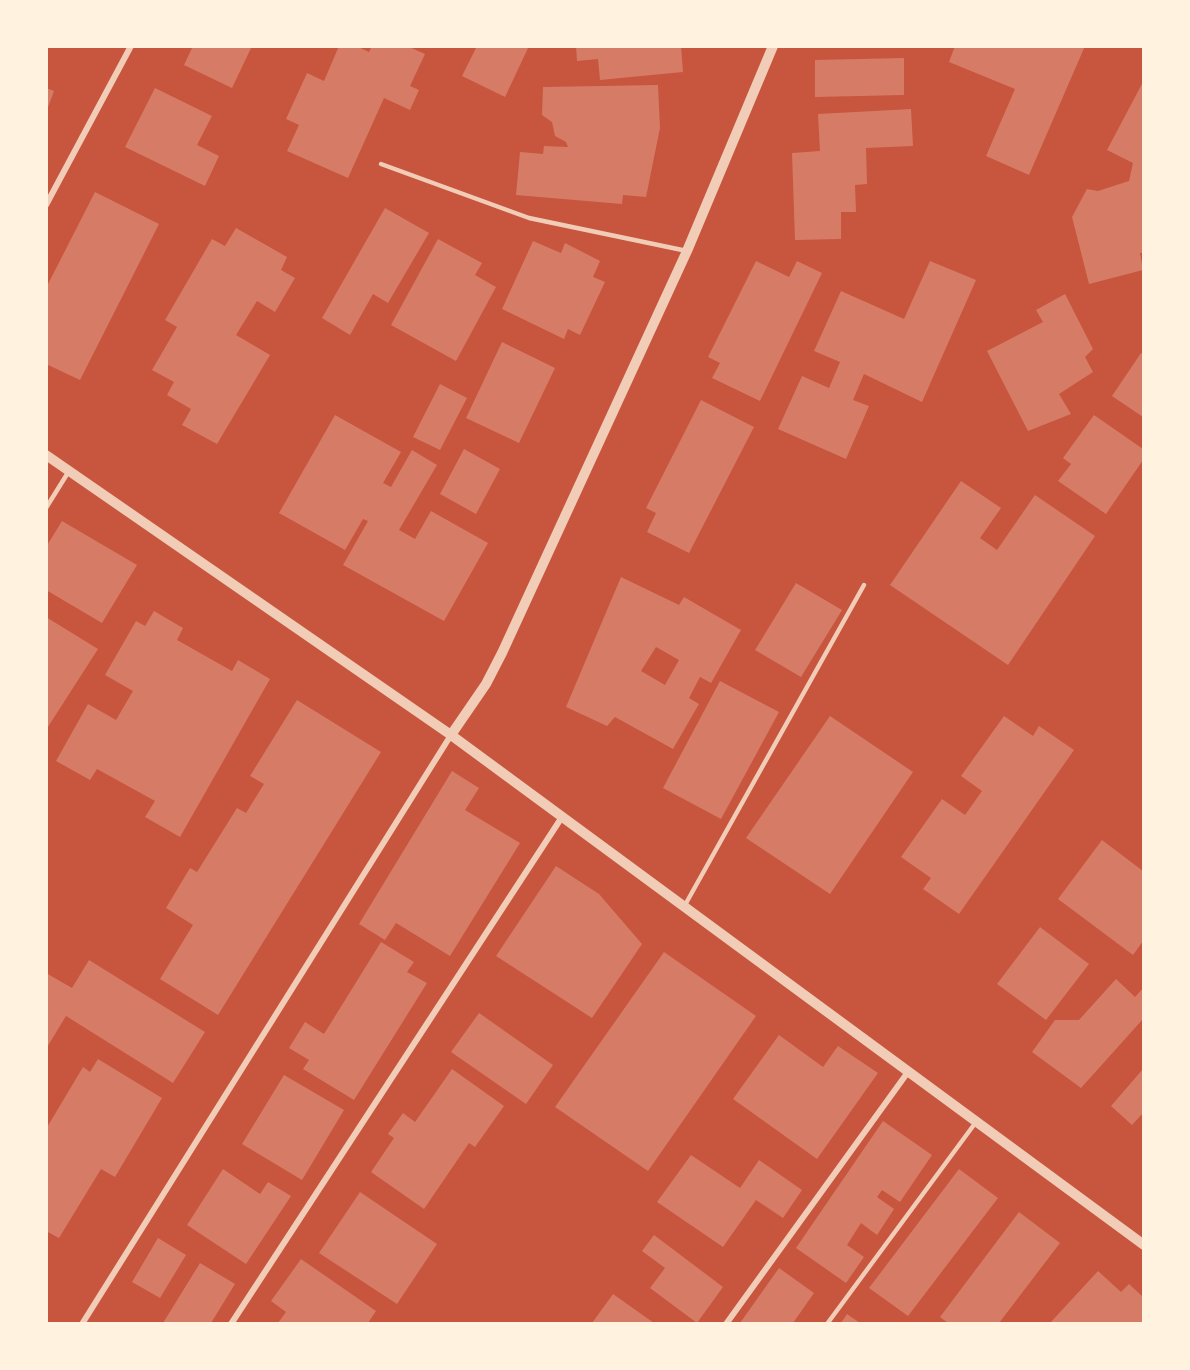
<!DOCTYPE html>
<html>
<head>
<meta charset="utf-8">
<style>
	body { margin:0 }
	#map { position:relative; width:1190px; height:1370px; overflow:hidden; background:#c8553d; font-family:Arial,sans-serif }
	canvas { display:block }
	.frame { position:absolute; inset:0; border:48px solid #fff3e0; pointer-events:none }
</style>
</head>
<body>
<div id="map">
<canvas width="1190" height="1370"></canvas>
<div class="frame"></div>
</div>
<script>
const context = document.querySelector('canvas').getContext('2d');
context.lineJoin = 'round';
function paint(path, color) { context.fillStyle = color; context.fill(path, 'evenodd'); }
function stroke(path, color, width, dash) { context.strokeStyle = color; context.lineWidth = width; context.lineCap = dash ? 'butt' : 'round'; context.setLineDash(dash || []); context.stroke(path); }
const building = new Path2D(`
	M 193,46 L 252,46 L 232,88 L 184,65 Z
	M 339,46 L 356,46 L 369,52 L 372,46 L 407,46 L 425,54 L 410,86 L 419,90 L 410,110 L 384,98 L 348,178 L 287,151 L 299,125 L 286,119 L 307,73 L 324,81 Z
	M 477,46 L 529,46 L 505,97 L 462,76 Z
	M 576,46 L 681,46 L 683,72 L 600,80 L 598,59 L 577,61 Z
	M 955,46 L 1085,46 L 1029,175 L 986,156 L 1015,89 L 949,62 Z
	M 904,58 L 904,95 L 815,97 L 815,60 Z
	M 1143,82 L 1143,253 L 1140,253 L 1143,270 L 1089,284 L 1072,217 L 1087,189 L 1098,191 L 1129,181 L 1133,163 L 1107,150 Z
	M 658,85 L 660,128 L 646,197 L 623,195 L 622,204 L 516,195 L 520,152 L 543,154 L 544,146 L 568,147 L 566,142 L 555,136 L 552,122 L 542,115 L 543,87 Z
	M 46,88 L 54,91 L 47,110 L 46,110 Z
	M 155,88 L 212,116 L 197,145 L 219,156 L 205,186 L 125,147 Z
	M 911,109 L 913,146 L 866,148 L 867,184 L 855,185 L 856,212 L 841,212 L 841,239 L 795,240 L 792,153 L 820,151 L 818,114 Z
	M 95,192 L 159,224 L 80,380 L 46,364 L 46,288 Z
	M 385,208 L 429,233 L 388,303 L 373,294 L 350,335 L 322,318 Z
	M 236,228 L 287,257 L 281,270 L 295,278 L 275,312 L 257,301 L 236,335 L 270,355 L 217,444 L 182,425 L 191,409 L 167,395 L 174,382 L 152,370 L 177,327 L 165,320 L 212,239 L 225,246 Z
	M 438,239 L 482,263 L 475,275 L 496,287 L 456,361 L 391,325 Z
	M 533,241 L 561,253 L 565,243 L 600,261 L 593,277 L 605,282 L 580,335 L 568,329 L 564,339 L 502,309 Z
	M 756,261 L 789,277 L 797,261 L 822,273 L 760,401 L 712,378 L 720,363 L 708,357 Z
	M 930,261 L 976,280 L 922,402 L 864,374 L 853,400 L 869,406 L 846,459 L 778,429 L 802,376 L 829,388 L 840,362 L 814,351 L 841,291 L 904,319 Z
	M 1065,294 L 1093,349 L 1085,357 L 1093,372 L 1059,394 L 1071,414 L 1028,431 L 987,351 L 1043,322 L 1036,310 Z
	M 502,342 L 555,368 L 519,443 L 466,418 Z
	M 1141,353 L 1143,355 L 1143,417 L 1112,396 Z
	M 440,384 L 467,398 L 440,450 L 413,437 Z
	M 701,400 L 754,427 L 689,553 L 647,532 L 656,513 L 646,508 Z
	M 335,415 L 401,452 L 383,483 L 391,487 L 412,450 L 437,465 L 399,530 L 415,539 L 431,511 L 488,543 L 444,621 L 343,565 L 368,521 L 363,519 L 345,550 L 279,513 Z
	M 1094,415 L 1143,449 L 1143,460 L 1106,514 L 1058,481 L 1071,464 L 1063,458 Z
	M 464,449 L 500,469 L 476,514 L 440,494 Z
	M 961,481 L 1001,508 L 980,538 L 997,550 L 1035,495 L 1095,536 L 1008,665 L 890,585 Z
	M 62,521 L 137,565 L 102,623 L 46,590 L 46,547 Z
	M 621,577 L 679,605 L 684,597 L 741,630 L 711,683 L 700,677 L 689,698 L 699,704 L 673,749 L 615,717 L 607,726 L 566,707 ZM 656,647 L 679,660 L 665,685 L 641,671 Z
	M 796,583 L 842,610 L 801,677 L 755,650 Z
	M 154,611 L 183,628 L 177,640 L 232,671 L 238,660 L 270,679 L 180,837 L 145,817 L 155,801 L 97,769 L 90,780 L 56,761 L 88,704 L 116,720 L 133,691 L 105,675 L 136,621 L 145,626 Z
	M 46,617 L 98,649 L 46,730 Z
	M 720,681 L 779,712 L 721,819 L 663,788 Z
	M 297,700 L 381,752 L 218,1015 L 160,979 L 193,925 L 166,908 L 190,868 L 197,872 L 237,808 L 246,813 L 264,784 L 250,776 Z
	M 830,716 L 913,772 L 830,894 L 746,838 Z
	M 1004,716 L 1033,736 L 1039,726 L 1074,750 L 959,914 L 923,889 L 931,878 L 901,857 L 942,799 L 965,815 L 982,791 L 961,776 Z
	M 452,771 L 479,788 L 465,810 L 520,843 L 450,956 L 396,923 L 385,940 L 359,924 Z
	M 1102,840 L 1143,871 L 1143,941 L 1133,955 L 1058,899 Z
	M 556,866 L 599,894 L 642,944 L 592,1018 L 496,956 Z
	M 1040,927 L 1089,964 L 1046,1020 L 997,984 Z
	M 381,942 L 414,962 L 407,972 L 427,983 L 354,1100 L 303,1069 L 309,1060 L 289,1048 L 305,1022 L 324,1034 Z
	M 664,952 L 756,1016 L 648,1171 L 555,1107 Z
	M 89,960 L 205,1032 L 173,1083 L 66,1016 L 46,1049 L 46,973 L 72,988 Z
	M 1116,979 L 1135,997 L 1143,988 L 1143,1019 L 1081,1088 L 1032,1052 L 1055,1020 L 1079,1020 Z
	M 479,1013 L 553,1065 L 526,1104 L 451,1052 Z
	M 779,1035 L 823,1067 L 838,1046 L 878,1073 L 817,1159 L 733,1099 Z
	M 98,1059 L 162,1098 L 115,1177 L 101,1169 L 59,1238 L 46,1231 L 46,1129 L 83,1067 L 90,1072 Z
	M 452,1069 L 504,1106 L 475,1147 L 469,1143 L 424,1209 L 371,1172 L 394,1138 L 388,1134 L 403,1113 L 415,1122 Z
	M 1143,1069 L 1143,1113 L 1132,1125 L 1111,1106 Z
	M 284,1075 L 344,1110 L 302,1180 L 242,1144 Z
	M 883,1121 L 932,1155 L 900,1202 L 882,1190 L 877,1197 L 894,1209 L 877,1235 L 861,1223 L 847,1245 L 864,1257 L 846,1283 L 796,1248 Z
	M 691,1155 L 740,1188 L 759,1160 L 802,1190 L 783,1218 L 756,1200 L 723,1247 L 657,1202 Z
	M 223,1169 L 260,1194 L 268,1182 L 291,1196 L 246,1264 L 187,1225 Z
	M 959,1169 L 998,1198 L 908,1316 L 869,1288 Z
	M 360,1192 L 437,1244 L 397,1304 L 319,1253 Z
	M 1019,1212 L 1060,1243 L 999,1323 L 948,1323 L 940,1317 Z
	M 654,1235 L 723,1287 L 697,1323 L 650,1288 L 665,1268 L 642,1251 Z
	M 158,1238 L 186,1255 L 160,1298 L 132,1282 Z
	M 301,1259 L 376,1311 L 368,1323 L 278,1323 L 286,1312 L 271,1301 Z
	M 200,1263 L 235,1284 L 211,1323 L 163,1323 Z
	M 779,1268 L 814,1293 L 793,1323 L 740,1323 Z
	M 1098,1271 L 1121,1292 L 1129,1284 L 1143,1297 L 1143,1323 L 1050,1323 Z
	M 613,1294 L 654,1323 L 592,1323 Z
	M 847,1314 L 860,1323 L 841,1323 Z`);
const service = new Path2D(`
	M 381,164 L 529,218 L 687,251
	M 46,508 L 69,471
	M 685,905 L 864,585
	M 827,1324 L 976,1122`);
const minor = new Path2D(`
	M 46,205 L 131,46
	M 82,1324 L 451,735
	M 231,1324 L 562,817
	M 726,1324 L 908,1072`);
const tertiary = new Path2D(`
	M 46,455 L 451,735 L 1144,1245
	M 451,735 L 486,684 L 502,653 L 687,251 L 773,46`);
paint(building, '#d67c66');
stroke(service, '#f1ccb7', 4.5);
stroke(minor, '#f1ccb7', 6);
stroke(tertiary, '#f1ccb7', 10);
</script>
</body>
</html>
